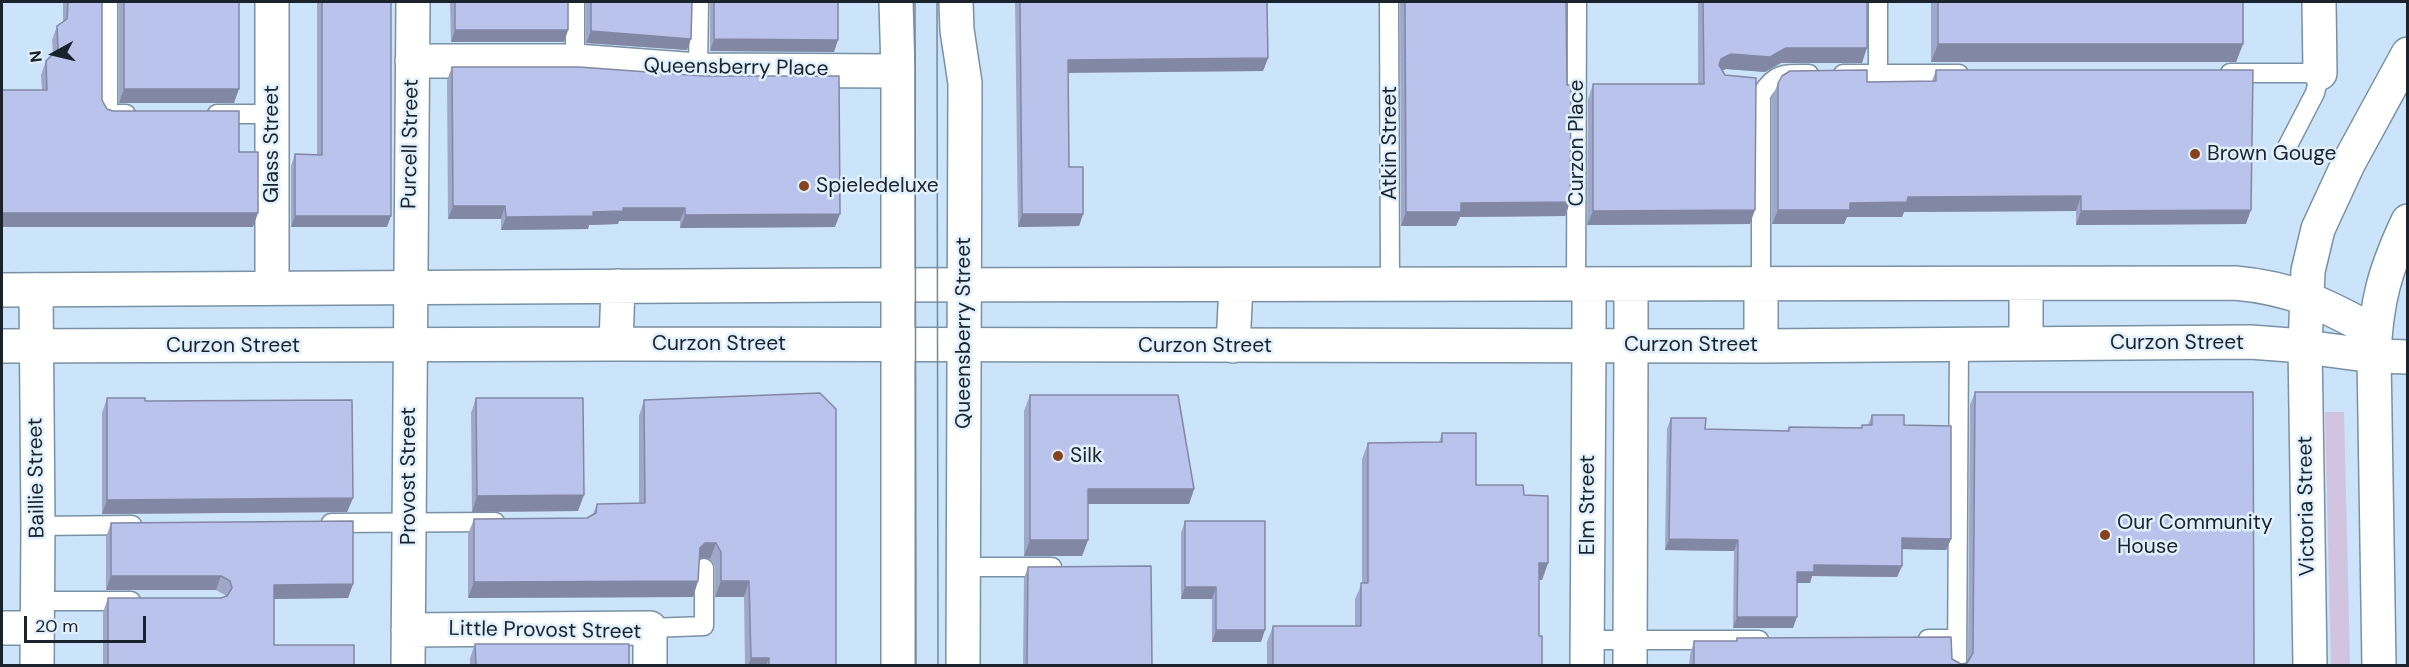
<!DOCTYPE html>
<html>
<head>
<meta charset="utf-8">
<style>
	body { margin:0 }
	#map { position:relative; width:2409px; height:667px; overflow:hidden; background:#cbe4f9; font-family:"DM Sans",sans-serif }
	canvas { display:block }
	.frame { position:absolute; inset:0; border:3px solid #1a232b; pointer-events:none }
	.north { position:absolute; left:24px; top:24px; width:60px; height:60px; -webkit-text-stroke:4px #e1f0fd; paint-order:stroke; rotate:262deg; font-size:16px; font-weight:700; line-height:24px; text-align:center; color:#1a232b }
	.north::after { content:''; display:block; margin:auto; width:21px; height:27px; background:#1a232b; clip-path:polygon(50% 0,100% 100%,50% 72%,0 100%) }
	.scale { position:absolute; left:24px; top:616px; width:122px; height:27px; box-sizing:border-box; border:3px solid #1a232b; border-top:0; padding-left:8px; font-size:18px; line-height:21px; white-space:nowrap; color:#1a232b; -webkit-text-stroke:4px #e1f0fd; paint-order:stroke }
</style>
</head>
<body>
<div id="map">
<canvas width="2409" height="667"></canvas>
<div class="frame"></div>
<div class="north">N</div>
<div class="scale">20 m</div>
</div>
<script>
const context = document.querySelector('canvas').getContext('2d');
context.lineJoin = 'round';
function paint(path, color) { context.fillStyle = color; context.fill(path, 'evenodd'); }
function stroke(path, color, width, dash) { context.strokeStyle = color; context.lineWidth = width; context.lineCap = dash ? 'butt' : 'round'; context.setLineDash(dash || []); context.stroke(path); }
function write(font, color, halo, rows, align = 'center') {
  context.font = font + ' "DM Sans",sans-serif'; context.lineWidth = 5; context.setLineDash([]); context.textBaseline = 'middle'; context.strokeStyle = halo; context.fillStyle = color; for (const [text, x, y, turn = 0] of rows) {
    context.save(); context.translate(x, y); context.rotate((+turn || 0) * Math.PI / 180); context.textAlign = isNaN(turn) ? turn : align; if (halo) context.strokeText(text, 0, 0); context.fillText(text, 0, 0); context.restore();
  }
}
const green = new Path2D(`
	M 2325,412 L 2344,412 L 2350,665 L 2331,665 Z`);
const service = new Path2D(`
	M 108,2 L 108,114 L 126,114
	M 1389,2 L 1390,285
	M 1878,2 L 1878,74
	M 575,61 L 575,2
	M 698,70 L 699,2
	M 2230,73 L 2320,73 L 2315,93 L 2285,151
	M 1843,74 L 1959,74
	M 217,114 L 272,114
	M 1576,285 L 1577,2
	M 1761,285 L 1761,95 C 1775,72 1784,74 1809,74
	M 331,523 L 495,522
	M 38,526 L 132,525
	M 964,567 L 1052,567
	M 36,601 L 131,601
	M 650,628 L 704,626 L 704,568
	M 1928,639 L 1957,639
	M 1587,640 L 1759,640
	M 1957,666 L 1959,344`);
const minor = new Path2D(`
	M 272,2 L 272,287
	M 2319,2 L 2320,73
	M 412,61 L 575,61 L 698,70 L 898,71
	M 36,290 L 38,526 L 37,666
	M 2374,356 L 2408,357
	M 2,628 L 37,628
	M 408,630 L 650,628 L 650,666
	M 408,666 L 413,2
	M 1587,666 L 1589,345
	M 1630,666 L 1631,345`);
const tertiary = new Path2D(`
	M 896,2 L 898,71 L 898,666
	M 956,2 L 957,30 L 965,83 L 963,666`);
const secondary = new Path2D(`
	M 2305,347 L 2310,666
	M 2374,356 L 2379,666`);
const trunk = new Path2D(`
	M 1761,285 L 1761,346
	M 2026,285 L 2026,343
	M 2,290 L 848,285 L 2235,283 C 2293,288 2325,305 2375,332
	M 616,344 L 618,286
	M 1589,345 L 1589,284
	M 1631,345 L 1631,284
	M 2,346 L 616,344 L 1761,346 L 2250,342 L 2290,345 L 2374,356 C 2376,301 2385,270 2408,221
	M 1233,346 L 1236,285
	M 2305,347 L 2308,271 L 2318,229 L 2348,164 L 2408,54`);
const tram = new Path2D(`
	M 915,2 L 916,666
	M 937,2 L 938,666`);
const wall = new Path2D(`
	M 63,2 L 102,2 L 102,100 L 107,109 L 239,152 L 253,227 L 42,90 L 41,75 L 46,61 L 53,54 L 52,40 L 57,26 L 63,22 Z
	M 119,2 L 239,2 L 234,103 L 119,103 Z
	M 317,2 L 391,2 L 387,227 L 291,227 L 291,166 L 295,154 L 317,155 Z
	M 450,2 L 568,2 L 568,30 L 564,42 L 451,42 Z
	M 586,2 L 692,2 L 687,50 L 586,43 Z
	M 710,2 L 838,2 L 834,52 L 710,51 Z
	M 1015,2 L 1267,2 L 1268,58 L 1263,71 L 1068,72 L 1069,167 L 1083,214 L 1079,226 L 1018,227 Z
	M 1400,2 L 1566,2 L 1567,85 L 1570,202 L 1565,216 L 1460,217 L 1456,226 L 1401,226 Z
	M 1698,2 L 1867,2 L 1862,63 L 1781,63 L 1765,72 L 1726,69 L 1722,70 L 1750,224 L 1587,225 L 1588,99 L 1593,84 L 1698,84 Z
	M 1931,2 L 2243,2 L 2243,44 L 2236,62 L 1931,62 Z
	M 452,67 L 835,227 L 680,228 L 680,221 L 619,221 L 618,224 L 589,225 L 588,229 L 501,230 L 501,219 L 448,219 L 447,80 Z
	M 1936,70 L 2246,224 L 2076,225 L 2076,211 L 1904,212 L 1902,217 L 1847,217 L 1844,224 L 1772,224 L 1772,98 L 1778,83 L 1932,81 Z
	M 1975,392 L 2254,666 L 1689,666 L 1690,655 L 1694,641 L 1736,641 L 1737,638 L 1952,659 L 1961,664 L 1967,663 L 1968,660 L 1970,405 Z
	M 1030,395 L 1194,489 L 1189,504 L 1088,504 L 1088,540 L 1082,556 L 1024,556 L 1024,411 Z
	M 107,398 L 145,401 L 353,498 L 347,512 L 102,514 L 102,413 Z
	M 476,398 L 578,511 L 472,512 L 471,413 Z
	M 644,400 L 836,666 L 745,666 L 744,597 L 715,597 L 715,567 L 710,559 L 699,558 L 698,581 L 693,597 L 468,598 L 468,534 L 474,519 L 587,518 L 593,514 L 597,504 L 639,503 L 639,416 Z
	M 1872,415 L 1904,425 L 1951,539 L 1946,550 L 1902,549 L 1902,566 L 1897,577 L 1812,576 L 1810,583 L 1797,583 L 1793,628 L 1733,628 L 1734,551 L 1665,550 L 1667,429 L 1671,418 L 1705,429 L 1787,431 L 1789,427 L 1861,428 L 1862,425 L 1868,425 Z
	M 1442,433 L 1476,485 L 1524,495 L 1548,563 L 1542,580 L 1539,580 L 1539,636 L 1542,666 L 1267,666 L 1267,642 L 1273,626 L 1355,626 L 1355,599 L 1362,583 L 1362,459 L 1368,443 L 1439,442 Z
	M 1185,521 L 1261,642 L 1212,642 L 1212,599 L 1181,599 L 1181,533 Z
	M 111,523 L 353,584 L 348,598 L 274,599 L 274,645 L 354,666 L 103,666 L 103,612 L 108,598 L 221,598 L 226,597 L 225,595 L 216,590 L 106,590 L 106,537 Z
	M 1028,567 L 1152,666 L 1023,666 L 1024,578 Z
	M 475,644 L 629,666 L 470,666 L 470,658 Z`);
const shadedWall = new Path2D(`
	M 455,30 L 568,30 L 564,42 L 451,42 Z
	M 591,31 L 691,39 L 687,50 L 586,43 Z
	M 714,39 L 838,40 L 834,52 L 710,51 Z
	M 1938,44 L 2243,44 L 2236,62 L 1931,62 Z
	M 1786,48 L 1867,48 L 1862,63 L 1781,63 L 1765,72 L 1726,69 L 1716,73 L 1721,59 L 1731,54 Z
	M 1268,58 L 1263,71 L 1063,73 L 1068,60 Z
	M 124,89 L 239,89 L 234,103 L 119,103 Z
	M 2081,196 L 2076,211 L 1904,212 L 1902,217 L 1847,217 L 1844,224 L 1772,224 L 1778,210 L 1908,197 Z
	M 1570,202 L 1565,216 L 1460,217 L 1456,226 L 1401,226 L 1406,212 L 1461,203 Z
	M 453,206 L 505,206 L 501,219 L 448,219 Z
	M 623,208 L 685,208 L 680,221 L 619,221 L 618,224 L 589,225 L 588,229 L 501,230 L 506,217 L 593,212 Z
	M 1755,210 L 1750,224 L 1587,225 L 1593,211 Z
	M 2251,210 L 2246,224 L 2076,225 L 2081,211 Z
	M 2,213 L 258,213 L 253,227 L 2,227 Z
	M 840,214 L 835,227 L 680,228 L 685,215 Z
	M 1022,214 L 1083,214 L 1079,226 L 1018,227 Z
	M 295,216 L 391,216 L 387,227 L 291,227 Z
	M 1088,489 L 1194,489 L 1189,504 L 1082,504 Z
	M 584,495 L 578,511 L 472,512 L 477,496 Z
	M 353,498 L 347,512 L 102,514 L 107,500 Z
	M 1902,538 L 1951,539 L 1946,550 L 1898,549 Z
	M 1669,539 L 1738,540 L 1734,551 L 1665,550 Z
	M 1030,540 L 1088,540 L 1082,556 L 1024,556 Z
	M 705,543 L 716,543 L 710,559 L 699,558 L 700,548 Z
	M 1539,563 L 1548,563 L 1542,580 L 1533,580 Z
	M 1814,565 L 1902,566 L 1897,577 L 1812,576 L 1810,583 L 1793,583 L 1797,572 Z
	M 111,576 L 221,576 L 216,590 L 106,590 Z
	M 698,581 L 693,597 L 468,598 L 474,582 Z
	M 721,581 L 749,581 L 744,597 L 715,597 Z
	M 353,584 L 348,598 L 269,599 L 274,585 Z
	M 1185,587 L 1216,587 L 1212,599 L 1181,599 Z
	M 1737,617 L 1797,617 L 1793,628 L 1733,628 Z
	M 1216,630 L 1265,630 L 1261,642 L 1212,642 Z
	M 751,658 L 769,658 L 766,666 L 748,666 Z`);
const building = new Path2D(`
	M 68,2 L 102,2 L 102,100 L 107,109 L 113,111 L 239,111 L 239,152 L 258,152 L 258,213 L 2,213 L 2,90 L 47,90 L 46,61 L 58,49 L 57,26 L 67,19 Z
	M 124,2 L 239,2 L 239,89 L 124,89 Z
	M 322,2 L 391,2 L 391,216 L 295,216 L 295,154 L 322,155 Z
	M 455,2 L 568,2 L 568,30 L 455,30 Z
	M 591,2 L 692,2 L 691,39 L 591,31 Z
	M 714,2 L 838,2 L 838,40 L 714,39 Z
	M 1020,2 L 1267,2 L 1268,58 L 1068,60 L 1069,167 L 1083,167 L 1083,214 L 1022,214 Z
	M 1405,2 L 1566,2 L 1567,85 L 1571,85 L 1570,202 L 1461,203 L 1461,212 L 1406,212 Z
	M 1703,2 L 1867,2 L 1867,48 L 1786,48 L 1770,57 L 1731,54 L 1721,59 L 1719,65 L 1725,75 L 1756,78 L 1755,210 L 1593,211 L 1593,84 L 1704,84 Z
	M 1938,2 L 2243,2 L 2243,44 L 1938,44 Z
	M 452,67 L 579,67 L 703,76 L 839,76 L 840,214 L 685,215 L 685,208 L 623,208 L 623,211 L 593,212 L 593,216 L 506,217 L 505,206 L 453,206 Z
	M 1867,70 L 1867,82 L 1936,81 L 1936,70 L 2253,70 L 2251,210 L 2081,211 L 2081,196 L 1908,197 L 1907,202 L 1850,203 L 1850,210 L 1778,210 L 1778,83 L 1782,76 L 1790,71 Z
	M 1975,392 L 2253,392 L 2254,666 L 1694,666 L 1694,641 L 1737,641 L 1737,638 L 1951,637 L 1952,659 L 1961,664 L 1967,663 L 1973,653 Z
	M 820,393 L 836,409 L 836,666 L 769,666 L 769,658 L 751,658 L 749,581 L 721,581 L 721,552 L 716,543 L 705,543 L 700,548 L 698,581 L 474,582 L 474,519 L 587,518 L 596,513 L 597,504 L 645,503 L 644,400 Z
	M 1030,395 L 1178,395 L 1194,489 L 1088,489 L 1088,540 L 1030,540 Z
	M 107,398 L 145,398 L 145,401 L 352,400 L 353,498 L 107,500 Z
	M 476,398 L 583,398 L 584,495 L 477,496 Z
	M 1872,415 L 1904,415 L 1904,425 L 1951,426 L 1951,539 L 1902,538 L 1902,566 L 1814,565 L 1814,572 L 1797,572 L 1797,617 L 1737,617 L 1738,540 L 1669,539 L 1671,418 L 1706,418 L 1705,429 L 1789,431 L 1789,427 L 1862,428 L 1862,425 L 1872,425 Z
	M 1442,433 L 1476,433 L 1476,485 L 1523,485 L 1524,495 L 1548,496 L 1548,563 L 1539,563 L 1539,636 L 1542,636 L 1542,666 L 1273,666 L 1273,626 L 1361,626 L 1361,583 L 1368,583 L 1368,443 L 1442,442 Z
	M 353,521 L 353,584 L 274,585 L 274,645 L 354,645 L 354,666 L 108,666 L 108,598 L 221,598 L 227,596 L 232,588 L 230,581 L 221,576 L 111,576 L 111,523 Z
	M 1185,521 L 1265,521 L 1265,630 L 1216,630 L 1216,587 L 1185,587 Z
	M 1151,566 L 1152,666 L 1027,666 L 1028,567 Z
	M 475,644 L 629,644 L 629,666 L 476,666 Z`);
const markers = [
	[2195,154,6,"#88431c"],
	[804,186,6,"#88431c"],
	[1058,456,6,"#88431c"],
	[2105,535,6,"#88431c"]
];
const streetNames = [
	["Queensberry Place",736,68,1],
	["Atkin Street",1390,143,-90],
	["Curzon Place",1577,143,-90],
	["Glass Street",272,144,-90],
	["Purcell Street",411,144,-89],
	["Queensberry Street",964,333,-90],
	["Curzon Street",2177,343],
	["Curzon Street",719,344],
	["Curzon Street",1691,345],
	["Curzon Street",233,346],
	["Curzon Street",1205,346],
	["Provost Street",409,476,-90],
	["Baillie Street",37,478,-91],
	["Elm Street",1588,505,-90],
	["Victoria Street",2307,506,-91],
	["Little Provost Street",545,631,1]
];
const poiNames = [
	["Brown Gouge",2207,154],
	["Spieledeluxe",816,186],
	["Silk",1070,456],
	["Our Community",2117,523],
	["House",2117,547]
];
paint(green, '#d2c3e0');
stroke(service, '#7991a4', 21);
stroke(minor, '#7991a4', 36);
stroke(tertiary, '#7991a4', 36);
stroke(secondary, '#7991a4', 36);
stroke(trunk, '#7991a4', 36);
stroke(service, '#fff', 18);
stroke(minor, '#fff', 33);
stroke(tertiary, '#fff', 33);
stroke(secondary, '#fff', 33);
stroke(trunk, '#fff', 33);
stroke(tram, '#778897', 1.5);
paint(wall, '#a0a8ca');
paint(shadedWall, '#8288a4');
paint(building, '#bac3eb');
stroke(building, '#8288a4', 1.5);
for (const [x, y, r, color] of markers) { const dot = new Path2D(); dot.arc(x, y, r, 0, 2 * Math.PI); context.fillStyle = color; context.fill(dot); stroke(dot, '#e1f0fd', 2); }
write('21px', '#1a232b', '#e1f0fd', streetNames);
write('21px', '#1a232b', '#e1f0fd', poiNames, 'left');
</script>
</body>
</html>
